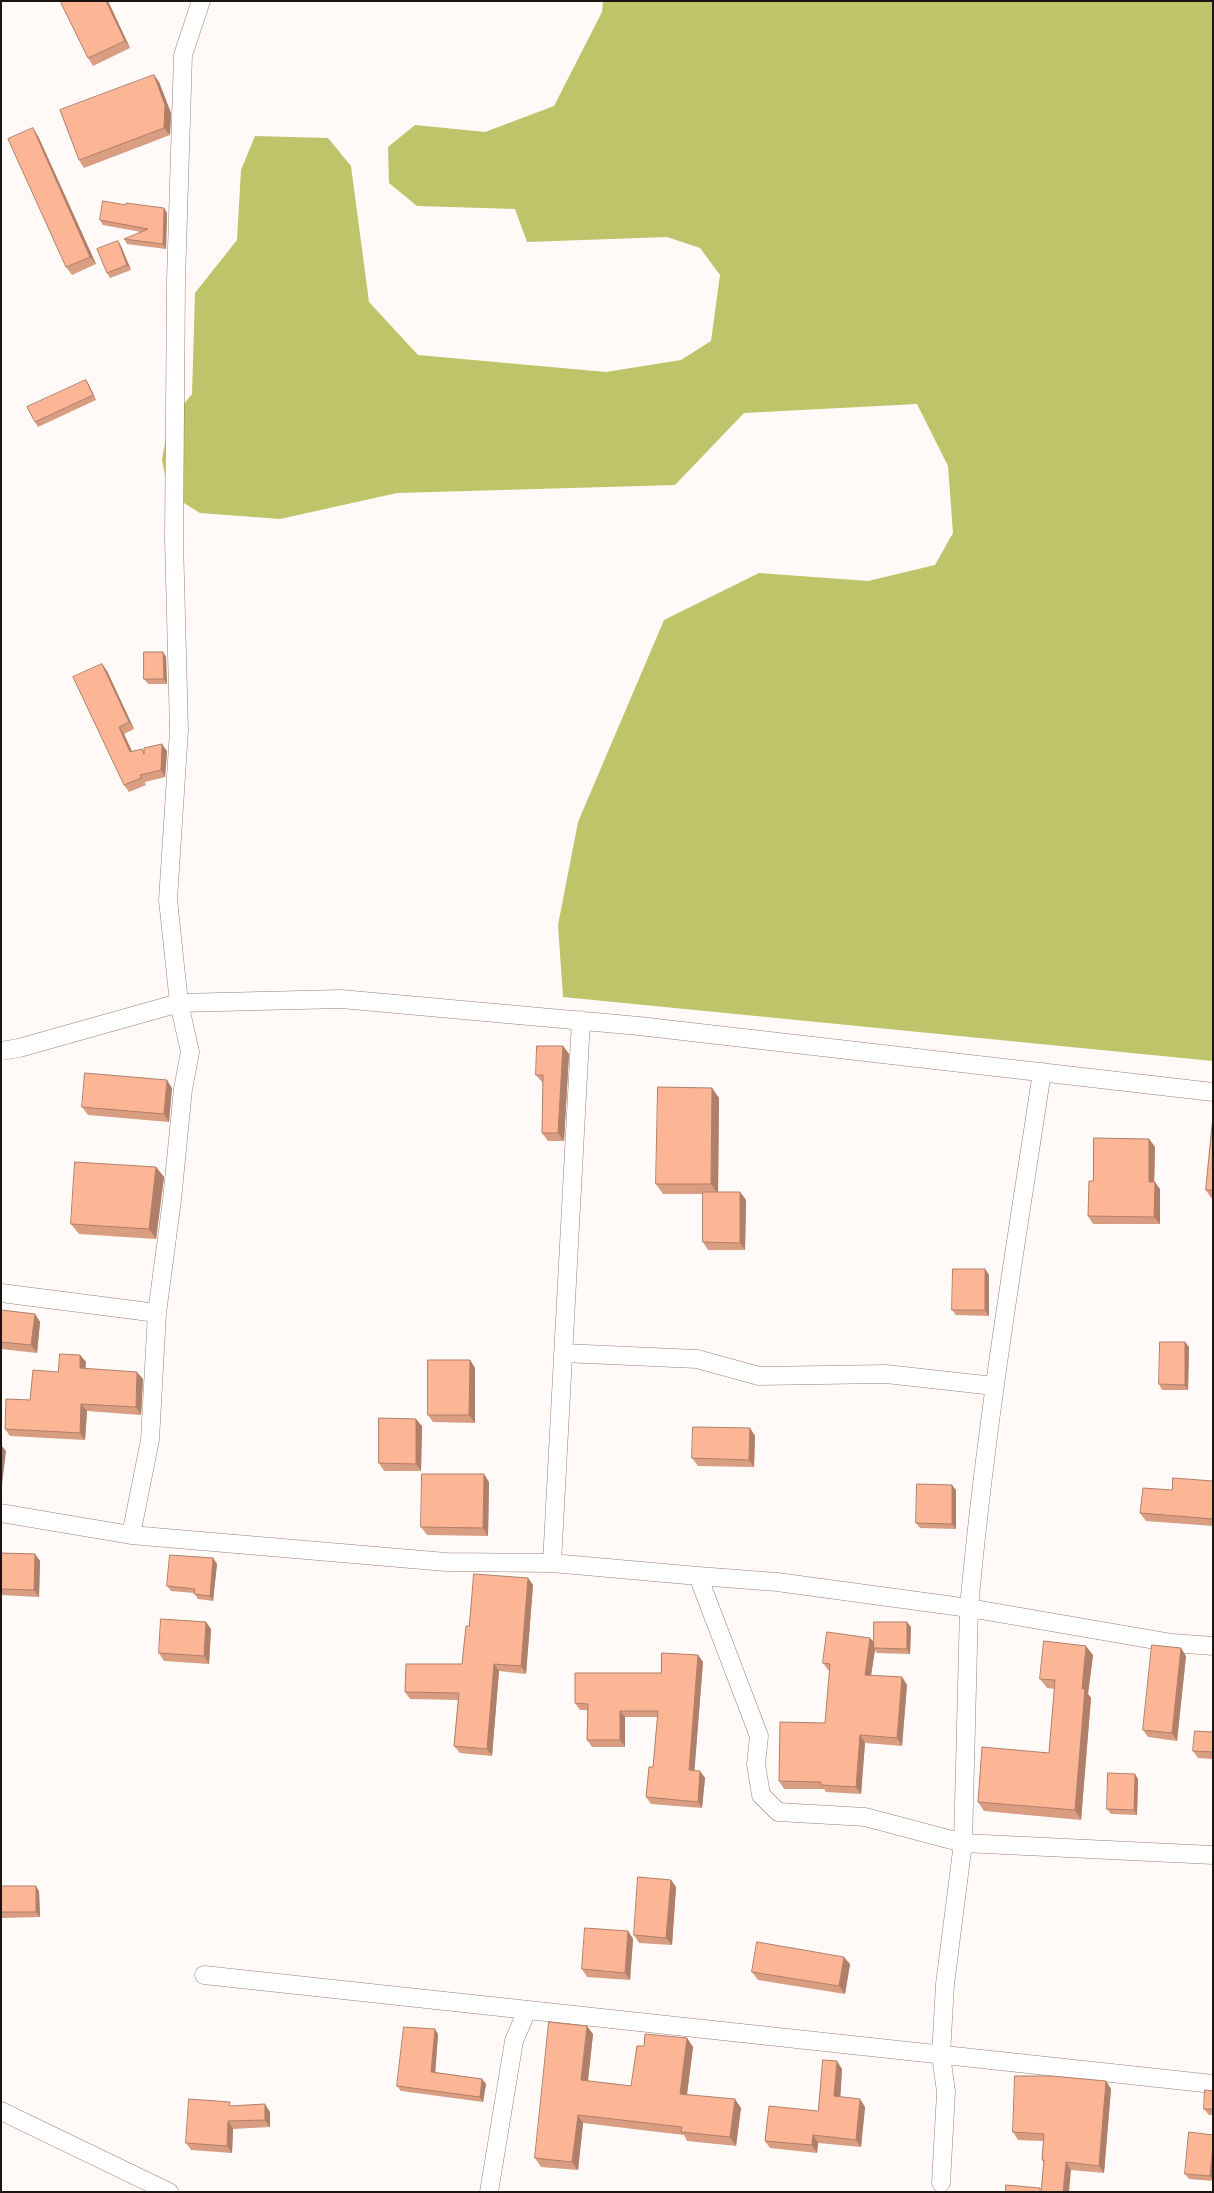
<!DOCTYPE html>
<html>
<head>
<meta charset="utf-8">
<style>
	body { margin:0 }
	#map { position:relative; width:1214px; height:2193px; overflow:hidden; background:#fffaf7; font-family:Cabin,sans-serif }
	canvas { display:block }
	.frame { position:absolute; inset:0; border:2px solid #1c1410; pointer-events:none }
</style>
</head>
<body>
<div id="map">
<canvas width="1214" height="2193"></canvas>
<div class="frame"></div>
</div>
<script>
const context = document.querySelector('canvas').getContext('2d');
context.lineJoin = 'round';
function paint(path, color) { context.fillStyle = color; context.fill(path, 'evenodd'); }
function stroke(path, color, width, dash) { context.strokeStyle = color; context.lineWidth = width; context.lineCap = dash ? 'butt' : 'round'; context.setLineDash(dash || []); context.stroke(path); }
const forest = new Path2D(`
	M 603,1 L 1213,1 L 1213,1061 L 563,997 L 558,925 L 578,822 L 664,620 L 759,573 L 868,581 L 935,565 L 953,533 L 948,466 L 917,404 L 744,413 L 675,485 L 397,493 L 280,519 L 200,513 L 168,493 L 162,459 L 169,422 L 192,394 L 195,293 L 237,240 L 241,170 L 255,136 L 328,138 L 351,166 L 369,302 L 418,355 L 606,372 L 681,360 L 711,341 L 720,275 L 700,248 L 667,237 L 527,242 L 515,209 L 417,206 L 389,183 L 388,147 L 415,125 L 485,132 L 554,106 L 602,12 Z`);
const street = new Path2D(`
	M 1,1051 L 19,1048 L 179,1003 L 341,999 L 639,1026 L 1213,1092
	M 1,1293 L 157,1313
	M 563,1353 L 697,1359 L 759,1376 L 886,1374 L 994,1386
	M 1,1513 L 131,1535 L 446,1562 L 552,1563 L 698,1576 L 759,1736 L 756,1764 L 761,1795 L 778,1812 L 865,1817 L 963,1843 L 1213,1855
	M 131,1535 L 150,1440 L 157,1313 L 172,1200 L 183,1089 L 190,1052 L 179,1003 L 168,900 L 179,730 L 174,540 L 176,280 L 183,55 L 201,1
	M 552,1563 L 581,1020
	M 698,1576 L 777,1582 L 969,1608 C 985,1428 1015,1250 1042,1072
	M 204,1975 L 1213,2084
	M 1,2111 L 169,2192
	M 941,2183 L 946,2092 L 941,2055 L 945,1984 L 963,1843 L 969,1608 L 1172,1643 L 1213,1646
	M 489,2192 L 514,2041 L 527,2010`);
const wall = new Path2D(`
	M 64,1 L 108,1 L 130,48 L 93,66 L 88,58 Z
	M 154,75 L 159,82 L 171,113 L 170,135 L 84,168 L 79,160 Z
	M 38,136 L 96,264 L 72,275 L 66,267 Z
	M 164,208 L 167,213 L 166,249 L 127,244 L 124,239 L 141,232 L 103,225 L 100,220 Z
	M 118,241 L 121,246 L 131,270 L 110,278 L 107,273 Z
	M 86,380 L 89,385 L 96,400 L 38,427 L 35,422 Z
	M 163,652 L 166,657 L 167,684 L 148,684 L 144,679 Z
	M 102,664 L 107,671 L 134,729 L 124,734 L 132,751 L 142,749 L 144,752 L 167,751 L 165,777 L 145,782 L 146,785 L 129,792 L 124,785 Z
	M 563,1046 L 569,1054 L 564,1141 L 548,1141 L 542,1133 L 543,1083 L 542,1082 L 536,1075 Z
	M 172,1088 L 169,1122 L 88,1115 L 82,1107 Z
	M 712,1088 L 719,1098 L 718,1192 L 740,1192 L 746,1200 L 745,1250 L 708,1250 L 703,1242 L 703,1194 L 663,1194 L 656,1184 Z
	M 1213,1116 L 1213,1198 L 1211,1198 L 1206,1190 Z
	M 1149,1139 L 1155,1147 L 1154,1182 L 1160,1189 L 1160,1224 L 1093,1224 L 1088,1216 L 1093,1181 Z
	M 156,1167 L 164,1177 L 156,1239 L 79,1234 L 71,1224 Z
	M 985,1269 L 989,1275 L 989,1316 L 956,1315 L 952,1310 Z
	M 1,1310 L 35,1314 L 40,1322 L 37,1353 L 1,1349 Z
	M 1185,1342 L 1189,1347 L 1188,1390 L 1162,1390 L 1159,1384 Z
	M 80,1355 L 86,1362 L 85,1368 L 143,1379 L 141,1415 L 87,1411 L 85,1440 L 10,1436 L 5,1429 L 30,1400 L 58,1372 Z
	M 470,1360 L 475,1368 L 475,1423 L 433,1422 L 428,1415 Z
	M 422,1426 L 421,1471 L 384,1471 L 379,1463 Z
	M 750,1428 L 755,1436 L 754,1467 L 698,1466 L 692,1458 Z
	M 1213,1481 L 1213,1526 L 1146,1521 L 1140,1513 L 1172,1490 Z
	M 489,1482 L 488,1536 L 427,1535 L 421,1527 Z
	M 956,1490 L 956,1529 L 920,1528 L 916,1523 Z
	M 1,1553 L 35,1554 L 40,1561 L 39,1597 L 1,1595 Z
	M 213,1558 L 217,1564 L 213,1601 L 198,1599 L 194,1593 L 171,1591 L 167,1586 Z
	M 528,1578 L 533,1585 L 526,1674 L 499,1671 L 492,1756 L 460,1753 L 454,1746 L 458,1700 L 410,1699 L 405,1692 L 462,1664 L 469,1626 Z
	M 206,1622 L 211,1629 L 209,1664 L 164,1661 L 159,1653 Z
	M 911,1627 L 910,1654 L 877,1653 L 875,1650 L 871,1675 L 902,1677 L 907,1685 L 902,1746 L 865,1743 L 861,1794 L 826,1792 L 824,1789 L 784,1789 L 779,1781 L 825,1723 L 830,1670 L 828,1670 L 823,1663 L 870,1638 L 874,1642 Z
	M 698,1655 L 703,1662 L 694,1771 L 700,1771 L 705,1778 L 702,1808 L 651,1804 L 646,1797 L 653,1767 L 658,1717 L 625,1717 L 625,1747 L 592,1747 L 587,1740 L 587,1710 L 580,1710 L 575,1703 L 661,1673 Z
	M 1093,1655 L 1088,1694 L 1091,1698 L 1081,1820 L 984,1811 L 978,1802 L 1049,1753 L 1055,1689 L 1047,1688 L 1040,1679 Z
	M 1186,1656 L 1177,1741 L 1148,1737 L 1143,1730 Z
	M 1213,1732 L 1213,1759 L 1198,1758 L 1193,1751 Z
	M 1138,1779 L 1137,1815 L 1111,1814 L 1107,1809 Z
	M 671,1880 L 676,1887 L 672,1945 L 639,1943 L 634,1935 Z
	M 1,1886 L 39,1891 L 40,1917 L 1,1918 Z
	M 628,1931 L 633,1939 L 630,1980 L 587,1977 L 582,1969 Z
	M 850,1964 L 845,1994 L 758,1980 L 752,1972 Z
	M 438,2034 L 435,2072 L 482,2079 L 486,2084 L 483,2102 L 401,2091 L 397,2086 Z
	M 593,2034 L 588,2081 L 631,2086 L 644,2046 L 687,2038 L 693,2047 L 687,2094 L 741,2108 L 736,2146 L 687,2141 L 684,2135 L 583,2123 L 578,2170 L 541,2167 L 535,2158 Z
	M 842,2069 L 840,2097 L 865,2107 L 861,2147 L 818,2143 L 817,2153 L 770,2148 L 765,2141 L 818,2111 Z
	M 1106,2081 L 1111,2089 L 1104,2173 L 1071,2170 L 1042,2190 L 1044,2163 L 1042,2160 L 1043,2141 L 1018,2140 L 1013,2132 Z
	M 1213,2091 L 1213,2115 L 1209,2115 L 1204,2109 Z
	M 232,2106 L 270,2112 L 270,2127 L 233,2129 L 232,2153 L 191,2150 L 186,2143 Z
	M 1213,2135 L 1213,2181 L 1189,2179 L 1185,2174 Z`);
const shadedWall = new Path2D(`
	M 106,1 L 108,1 L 130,48 L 125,41 Z
	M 154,75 L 159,82 L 171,113 L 170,135 L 164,128 Z
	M 33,128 L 38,136 L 96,264 L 90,257 Z
	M 164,208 L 167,213 L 166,249 L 163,244 Z
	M 118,241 L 121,246 L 131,270 L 127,265 Z
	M 86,380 L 89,385 L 96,400 L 93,395 Z
	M 163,652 L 166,657 L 167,684 L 164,679 Z
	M 102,664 L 107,671 L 134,729 L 129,722 Z
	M 119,727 L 124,734 L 135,759 L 130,752 Z
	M 162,744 L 167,751 L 165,777 L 161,770 Z
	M 563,1046 L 569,1054 L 564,1141 L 558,1133 Z
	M 167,1080 L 172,1088 L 169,1122 L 164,1114 Z
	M 712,1088 L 719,1098 L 718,1194 L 711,1184 Z
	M 1149,1139 L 1155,1147 L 1154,1189 L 1149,1182 Z
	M 156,1167 L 164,1177 L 156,1239 L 149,1229 Z
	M 1155,1182 L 1160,1189 L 1160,1224 L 1154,1217 Z
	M 740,1192 L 746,1200 L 745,1250 L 740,1243 Z
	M 985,1269 L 989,1275 L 989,1316 L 985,1310 Z
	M 35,1314 L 40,1322 L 37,1353 L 31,1345 Z
	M 1185,1342 L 1189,1347 L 1188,1390 L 1185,1385 Z
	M 80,1355 L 86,1362 L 85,1375 L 80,1368 Z
	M 470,1360 L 475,1368 L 475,1423 L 469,1415 Z
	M 137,1372 L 143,1379 L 141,1415 L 136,1407 Z
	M 81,1404 L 87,1411 L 85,1440 L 80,1433 Z
	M 416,1419 L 422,1426 L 421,1471 L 416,1464 Z
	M 750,1428 L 755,1436 L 754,1467 L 749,1460 Z
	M 2,1446 L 6,1451 L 2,1485 L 1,1483 Z
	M 484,1474 L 489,1482 L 488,1536 L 483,1528 Z
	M 952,1485 L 956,1490 L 956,1529 L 952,1524 Z
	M 35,1554 L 40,1561 L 39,1597 L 34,1590 Z
	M 213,1558 L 217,1564 L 213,1601 L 210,1596 Z
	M 528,1578 L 533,1585 L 526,1674 L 521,1666 Z
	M 206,1622 L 211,1629 L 209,1664 L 204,1656 Z
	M 907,1622 L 911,1627 L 910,1654 L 907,1649 Z
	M 870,1638 L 876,1645 L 874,1648 L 875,1650 L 870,1682 L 865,1675 Z
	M 1086,1646 L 1093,1655 L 1088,1694 L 1091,1698 L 1081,1820 L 1075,1810 L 1082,1689 Z
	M 1181,1648 L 1186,1656 L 1177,1741 L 1172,1733 Z
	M 698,1655 L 703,1662 L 694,1777 L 689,1770 Z
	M 494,1664 L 499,1671 L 492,1756 L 487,1749 Z
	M 902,1677 L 907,1685 L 902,1746 L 897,1738 Z
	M 620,1711 L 625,1717 L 625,1747 L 620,1740 Z
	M 860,1735 L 865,1743 L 861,1794 L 856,1787 Z
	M 700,1771 L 705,1778 L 702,1808 L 698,1802 Z
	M 1135,1774 L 1138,1779 L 1137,1815 L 1134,1810 Z
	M 671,1880 L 676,1887 L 672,1945 L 666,1938 Z
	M 36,1886 L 39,1891 L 40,1917 L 36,1912 Z
	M 628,1931 L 633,1939 L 630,1980 L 625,1973 Z
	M 844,1957 L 850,1964 L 845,1994 L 839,1986 Z
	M 587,2026 L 593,2034 L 587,2089 L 581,2080 Z
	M 435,2029 L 438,2034 L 435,2077 L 431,2072 Z
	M 687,2038 L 693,2047 L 686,2102 L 680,2094 Z
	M 837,2061 L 842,2069 L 840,2104 L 834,2096 Z
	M 482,2079 L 486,2084 L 483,2102 L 480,2097 Z
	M 1106,2081 L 1111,2089 L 1104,2173 L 1099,2166 Z
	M 735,2099 L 741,2108 L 736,2146 L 730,2137 Z
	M 860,2099 L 865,2107 L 861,2147 L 856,2140 Z
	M 265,2104 L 270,2112 L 270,2127 L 265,2120 Z
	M 578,2115 L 583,2123 L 578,2170 L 572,2162 Z
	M 228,2121 L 233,2129 L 232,2153 L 227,2146 Z
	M 813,2135 L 818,2143 L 817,2153 L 812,2145 Z
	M 1213,2145 L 1213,2180 L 1210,2176 Z
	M 1066,2162 L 1071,2170 L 1069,2192 L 1063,2192 Z`);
const building = new Path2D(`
	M 64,1 L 106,1 L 125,41 L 88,58 L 61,3 Z
	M 154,75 L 165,105 L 164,128 L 79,160 L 60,110 Z
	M 33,128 L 90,257 L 66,267 L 8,139 Z
	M 103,201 L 126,205 L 126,203 L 164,208 L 163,244 L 124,239 L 148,229 L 100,220 Z
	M 118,241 L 127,265 L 107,273 L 97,249 Z
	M 86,380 L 93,395 L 35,422 L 27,407 Z
	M 144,652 L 163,652 L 164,679 L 144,679 Z
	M 102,664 L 129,722 L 119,727 L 130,752 L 142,749 L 144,754 L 144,748 L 162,744 L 161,770 L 140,775 L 141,778 L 124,785 L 73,677 Z
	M 537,1046 L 563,1046 L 558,1133 L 542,1133 L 543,1075 L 536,1075 Z
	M 85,1073 L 167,1080 L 164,1114 L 82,1107 Z
	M 658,1087 L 712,1088 L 711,1184 L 656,1184 Z
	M 1213,1116 L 1213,1190 L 1206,1190 Z
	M 1094,1138 L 1149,1139 L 1149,1182 L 1155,1182 L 1154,1217 L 1088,1216 L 1089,1181 L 1093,1181 Z
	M 75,1162 L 156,1167 L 149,1229 L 71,1224 Z
	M 703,1192 L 740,1192 L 740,1243 L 703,1242 Z
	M 953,1269 L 985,1269 L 985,1310 L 952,1310 Z
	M 1,1310 L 35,1314 L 31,1345 L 1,1342 Z
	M 1160,1342 L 1185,1342 L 1185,1385 L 1159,1384 Z
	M 60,1354 L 80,1355 L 80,1368 L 137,1372 L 136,1407 L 81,1404 L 80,1433 L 5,1429 L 6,1399 L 30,1400 L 33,1370 L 58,1372 Z
	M 428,1360 L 470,1360 L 469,1415 L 428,1415 Z
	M 379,1418 L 416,1419 L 416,1464 L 379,1463 Z
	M 693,1427 L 750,1428 L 749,1460 L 692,1458 Z
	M 422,1474 L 484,1474 L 483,1528 L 421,1527 Z
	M 1173,1478 L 1213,1481 L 1213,1519 L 1140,1513 L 1143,1488 L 1172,1490 Z
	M 917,1484 L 952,1485 L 952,1524 L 916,1523 Z
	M 1,1553 L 35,1554 L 34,1590 L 1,1589 Z
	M 170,1555 L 213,1558 L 210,1596 L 194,1594 L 195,1589 L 167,1586 Z
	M 474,1574 L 528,1578 L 521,1666 L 494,1664 L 487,1749 L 454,1746 L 459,1693 L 405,1692 L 406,1664 L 462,1664 L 466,1626 L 469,1626 Z
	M 161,1619 L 206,1622 L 204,1656 L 159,1653 Z
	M 874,1622 L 907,1622 L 907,1649 L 874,1648 Z
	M 827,1632 L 870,1638 L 865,1675 L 902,1677 L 897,1738 L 860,1735 L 856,1787 L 821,1785 L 821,1782 L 779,1781 L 780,1722 L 825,1723 L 830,1664 L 823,1663 Z
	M 1044,1641 L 1086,1646 L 1082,1689 L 1085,1689 L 1075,1810 L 978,1802 L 982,1747 L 1049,1753 L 1055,1680 L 1040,1679 Z
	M 1152,1645 L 1181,1648 L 1172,1733 L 1143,1730 Z
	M 662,1653 L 698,1655 L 689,1770 L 700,1771 L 698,1802 L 646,1797 L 649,1767 L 653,1767 L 658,1711 L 620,1711 L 620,1740 L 587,1740 L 588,1704 L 575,1703 L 575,1673 L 661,1673 Z
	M 1195,1731 L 1213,1732 L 1213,1752 L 1193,1751 Z
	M 1108,1773 L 1135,1774 L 1134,1810 L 1107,1809 Z
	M 638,1877 L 671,1880 L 666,1938 L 634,1935 Z
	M 1,1886 L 36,1886 L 36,1912 L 1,1912 Z
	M 585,1928 L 628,1931 L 625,1973 L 582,1969 Z
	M 757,1942 L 844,1957 L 839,1986 L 752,1972 Z
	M 549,2022 L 587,2026 L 581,2080 L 631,2086 L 637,2046 L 644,2046 L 645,2034 L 687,2038 L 680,2094 L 735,2099 L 730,2137 L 681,2132 L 682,2127 L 578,2115 L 572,2162 L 535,2158 Z
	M 404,2027 L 435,2029 L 431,2072 L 482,2079 L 480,2097 L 397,2086 Z
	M 823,2060 L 837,2061 L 834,2096 L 860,2099 L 856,2140 L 813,2135 L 812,2145 L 765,2141 L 769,2106 L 818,2111 Z
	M 1015,2076 L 1051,2076 L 1106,2081 L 1099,2166 L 1066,2162 L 1063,2192 L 1041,2192 L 1044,2160 L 1042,2160 L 1044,2134 L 1013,2132 Z
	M 1205,2090 L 1213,2091 L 1213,2109 L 1204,2109 Z
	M 189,2099 L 230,2102 L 229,2106 L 265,2104 L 265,2120 L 228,2121 L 227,2146 L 186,2143 Z
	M 1189,2132 L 1213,2135 L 1213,2145 L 1210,2176 L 1185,2174 Z
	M 1006,2185 L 1040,2188 L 1040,2192 L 1006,2192 Z`);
paint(forest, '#bdc469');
stroke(street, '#968075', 19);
stroke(street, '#fff', 18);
paint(wall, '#d99d81');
paint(shadedWall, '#b07f69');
paint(building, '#fcb696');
stroke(building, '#b07f69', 1);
</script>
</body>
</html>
